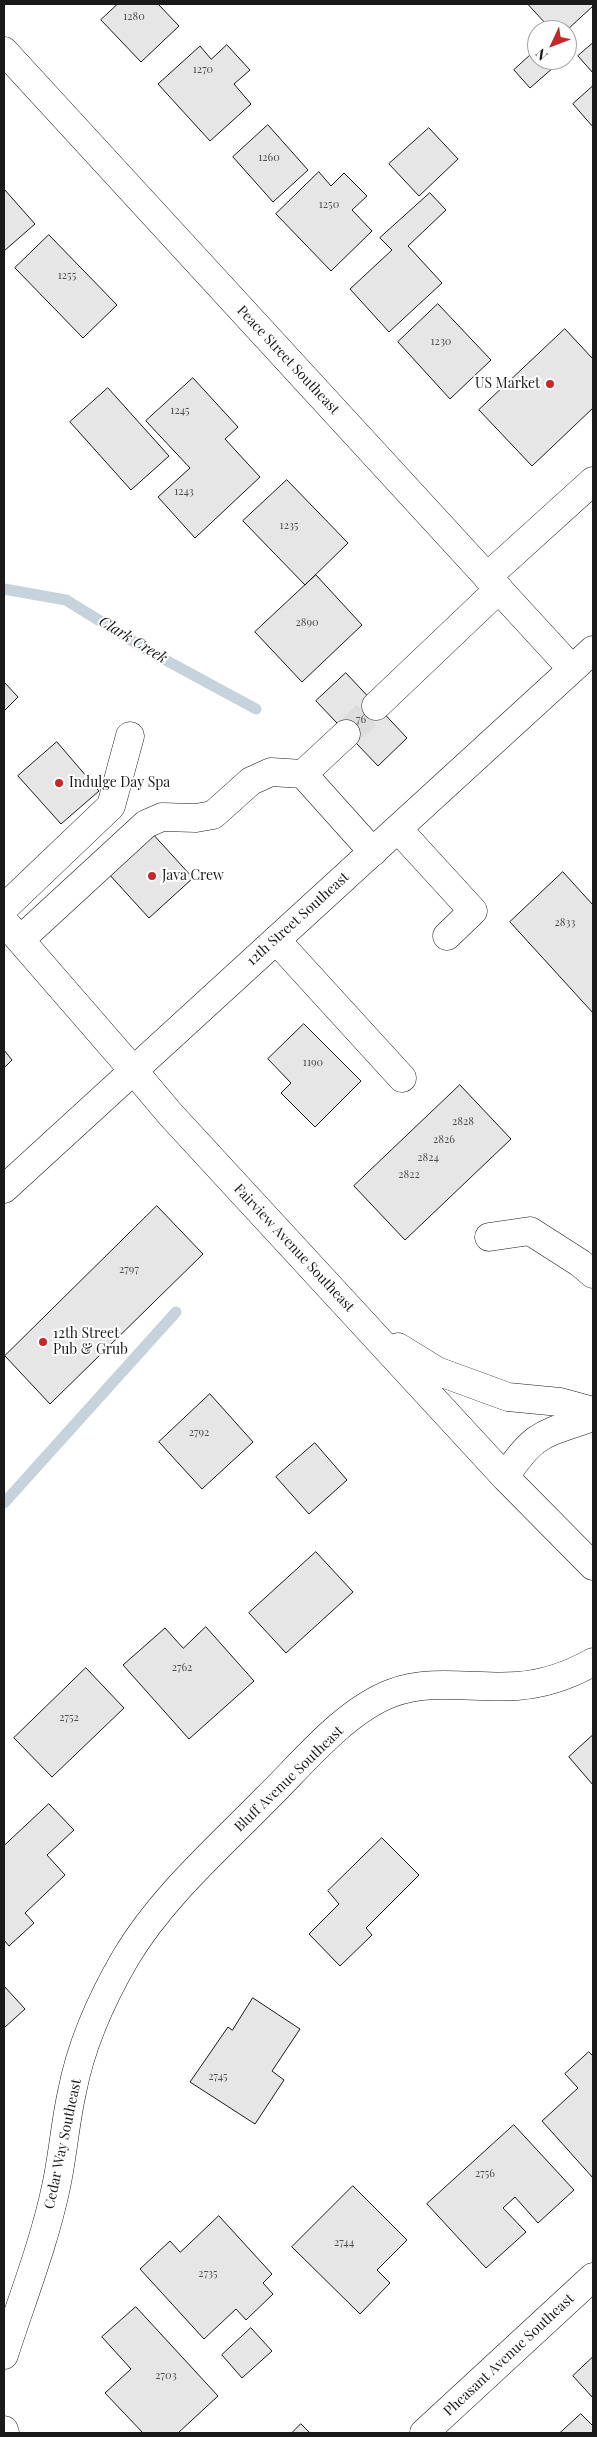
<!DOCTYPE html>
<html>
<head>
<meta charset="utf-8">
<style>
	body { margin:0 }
	#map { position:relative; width:597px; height:2437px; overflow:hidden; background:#fff; font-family:"Playfair Display",serif }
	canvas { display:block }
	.frame { position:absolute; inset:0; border:5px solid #1a1a1a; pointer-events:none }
	.north { position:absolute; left:527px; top:20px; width:50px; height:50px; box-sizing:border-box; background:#fff; border:1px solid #a3a3a3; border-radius:50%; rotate:227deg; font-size:14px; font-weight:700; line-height:20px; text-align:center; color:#1a1a1a }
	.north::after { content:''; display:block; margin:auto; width:18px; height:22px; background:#c62828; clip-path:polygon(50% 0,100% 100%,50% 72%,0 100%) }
</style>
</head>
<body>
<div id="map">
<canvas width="597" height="2437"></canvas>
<div class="frame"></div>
<div class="north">N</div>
</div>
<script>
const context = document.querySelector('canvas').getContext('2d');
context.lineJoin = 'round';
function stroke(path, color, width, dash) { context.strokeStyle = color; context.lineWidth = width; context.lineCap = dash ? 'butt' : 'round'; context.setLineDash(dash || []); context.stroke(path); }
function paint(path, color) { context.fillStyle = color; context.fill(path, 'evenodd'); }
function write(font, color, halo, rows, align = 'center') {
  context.font = font + ' "Playfair Display",serif'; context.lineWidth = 4; context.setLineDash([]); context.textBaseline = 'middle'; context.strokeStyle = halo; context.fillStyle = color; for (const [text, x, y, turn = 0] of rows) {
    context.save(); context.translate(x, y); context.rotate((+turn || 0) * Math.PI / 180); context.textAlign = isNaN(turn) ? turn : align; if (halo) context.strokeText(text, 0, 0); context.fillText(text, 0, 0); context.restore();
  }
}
const stream = new Path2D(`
	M 4,589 L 66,600 L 147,650 L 256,709
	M 4,1503 L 176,1312`);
const building = new Path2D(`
	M 118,4 L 158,4 L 179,26 L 141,62 L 101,20 Z
	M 528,4 L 593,4 L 593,6 L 567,30 L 552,30 Z
	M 593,43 L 593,73 L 578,56 Z
	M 227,45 L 250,70 L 234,84 L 251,104 L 210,141 L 158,84 L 200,46 L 211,59 Z
	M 537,49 L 537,60 L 562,60 L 530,88 L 514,70 Z
	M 593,86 L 593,127 L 573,104 Z
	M 268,125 L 308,170 L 273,202 L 233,157 Z
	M 429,128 L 458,159 L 419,196 L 389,164 Z
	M 319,172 L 331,186 L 344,173 L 367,196 L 352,210 L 372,231 L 331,271 L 276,214 Z
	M 4,189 L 35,224 L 4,251 Z
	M 430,193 L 446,210 L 408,246 L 442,283 L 389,332 L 350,289 L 392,250 L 380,238 Z
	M 49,235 L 117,305 L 83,338 L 15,268 Z
	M 438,304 L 491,360 L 450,399 L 398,342 Z
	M 565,329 L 593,359 L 593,408 L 532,466 L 479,410 Z
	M 193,378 L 238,427 L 225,439 L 260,477 L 195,538 L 158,497 L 190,468 L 146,421 Z
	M 108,388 L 169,456 L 131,490 L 70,422 Z
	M 287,480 L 348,543 L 305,585 L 243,521 Z
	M 316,575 L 362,625 L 302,682 L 255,632 Z
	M 346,673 L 407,738 L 378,766 L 316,701 Z
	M 4,682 L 18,697 L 4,711 Z
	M 57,742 L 99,791 L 61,824 L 18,776 Z
	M 151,832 L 193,878 L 149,918 L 107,872 Z
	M 563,872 L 593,905 L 593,1013 L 510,922 Z
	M 304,1024 L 361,1081 L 315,1127 L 281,1093 L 291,1083 L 268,1059 Z
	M 4,1050 L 12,1060 L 4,1068 Z
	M 460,1085 L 511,1139 L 405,1240 L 354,1186 Z
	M 157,1206 L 203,1254 L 50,1404 L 5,1356 Z
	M 210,1394 L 253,1442 L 202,1489 L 159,1442 Z
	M 315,1443 L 347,1480 L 309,1514 L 276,1477 Z
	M 316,1552 L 353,1592 L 286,1653 L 249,1613 Z
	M 206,1627 L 254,1681 L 189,1739 L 123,1665 L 165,1628 L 183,1648 Z
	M 86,1668 L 124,1708 L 52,1777 L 14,1738 Z
	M 593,1735 L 593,1785 L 569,1757 Z
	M 49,1804 L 74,1830 L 47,1855 L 65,1875 L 25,1913 L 34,1923 L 9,1946 L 4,1940 L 4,1846 Z
	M 382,1838 L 419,1875 L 366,1928 L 372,1935 L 340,1966 L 309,1934 L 339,1904 L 328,1891 Z
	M 4,1986 L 25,2009 L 4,2028 Z
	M 253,1998 L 300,2029 L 272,2071 L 284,2080 L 255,2124 L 190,2082 L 228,2027 L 232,2030 Z
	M 589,2052 L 593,2056 L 593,2178 L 542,2121 L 578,2088 L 565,2074 Z
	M 514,2125 L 574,2190 L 538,2223 L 515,2197 L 503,2208 L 526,2232 L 486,2268 L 427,2204 Z
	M 353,2186 L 407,2240 L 377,2270 L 390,2283 L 360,2314 L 292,2247 Z
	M 219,2216 L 272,2274 L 263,2283 L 273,2294 L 246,2320 L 236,2309 L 204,2339 L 140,2269 L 170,2241 L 180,2252 Z
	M 136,2307 L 218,2396 L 178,2433 L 143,2433 L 105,2393 L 131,2369 L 102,2337 Z
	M 251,2328 L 272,2351 L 242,2378 L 222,2355 Z
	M 593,2357 L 593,2398 L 573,2376 Z
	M 581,2414 L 593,2426 L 593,2433 L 560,2433 Z
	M 301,2424 L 310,2433 L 292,2433 Z`);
const minorTunnel = new Path2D(`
	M 346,734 L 376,706`);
const minor = new Path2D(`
	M 4,51 L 572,669
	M 487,577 L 593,481
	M 376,706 L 499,589
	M 346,734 L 303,774 L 373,852
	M 398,829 L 473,911 L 447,936
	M 4,908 L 111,806 L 130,736
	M 8,926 L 133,1070
	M 20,940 L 146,824 L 162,817 L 196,818 L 213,815 L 251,781 L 271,772 L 303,774
	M 276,940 L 402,1078
	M 489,1237 L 530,1231 L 580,1263 L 593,1274
	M 4,2355 C 22,2299 44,2244 56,2187 C 63,2155 65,2123 72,2092 C 81,2045 102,1998 126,1957 C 162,1897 217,1849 266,1799 C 302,1764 344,1711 392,1693 C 432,1678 476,1689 517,1686 C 545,1684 570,1675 593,1662
	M 4,2430 L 5,2433
	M 424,2433 L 593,2277`);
const major = new Path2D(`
	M 133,1070 L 171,1115 L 505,1477 L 593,1566
	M 4,1189 L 593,650
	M 398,1347 L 437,1371 L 508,1397 L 560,1402 L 593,1411
	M 505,1477 C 535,1431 545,1434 593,1417`);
const markers = [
	[550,384,5,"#c62828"],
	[59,783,5,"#c62828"],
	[152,876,5,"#c62828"],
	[43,1342,5,"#c62828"]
];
const numberNames = [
	["1280",134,17],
	["1270",203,70],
	["1260",269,158],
	["1250",329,205],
	["1255",67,276],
	["1230",441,342],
	["1245",180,411],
	["1243",184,492],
	["1235",289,526],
	["2890",307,623],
	["76",361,720],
	["2833",565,923],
	["1190",313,1063],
	["2828",463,1122],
	["2826",444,1140],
	["2824",428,1158],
	["2822",409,1175],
	["2797",129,1270],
	["2792",199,1433],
	["2762",182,1668],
	["2752",69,1718],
	["2745",218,2077],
	["2756",485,2174],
	["2744",344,2243],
	["2735",208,2274],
	["2703",166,2376]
];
const streetNames = [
	["Peace Street Southeast",288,360,47],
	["12th Street Southeast",298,919,-42],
	["Fairview Avenue Southeast",294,1248,47],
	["Bluff Avenue Southeast",289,1779,-44],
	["Cedar Way Southeast",63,2144,-78],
	["Pheasant Avenue Southeast",509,2355,-43]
];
const poiNames = [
	["US Market",540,384,"right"],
	["Indulge Day Spa",69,783],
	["Java Crew",162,876],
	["12th Street",53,1334],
	["Pub & Grub",53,1350]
];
const waterNames = [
	["Clark Creek",133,640,31]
];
stroke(stream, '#c6d2dc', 11);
paint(building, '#e6e6e6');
stroke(building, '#1a1a1a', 1);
stroke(minorTunnel, '#ddd', 28, [28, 14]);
stroke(minor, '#1a1a1a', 29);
stroke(major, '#1a1a1a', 29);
stroke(minor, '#fff', 28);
stroke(major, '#fff', 28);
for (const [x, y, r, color] of markers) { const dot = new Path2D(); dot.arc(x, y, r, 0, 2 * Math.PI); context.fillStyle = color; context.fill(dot); stroke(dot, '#fff', 2); }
write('11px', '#4d4d4d', null, numberNames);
write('14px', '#1a1a1a', '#fff', streetNames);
write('14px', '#1a1a1a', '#fff', poiNames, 'left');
write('italic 15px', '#1a1a1a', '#fff', waterNames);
</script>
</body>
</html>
